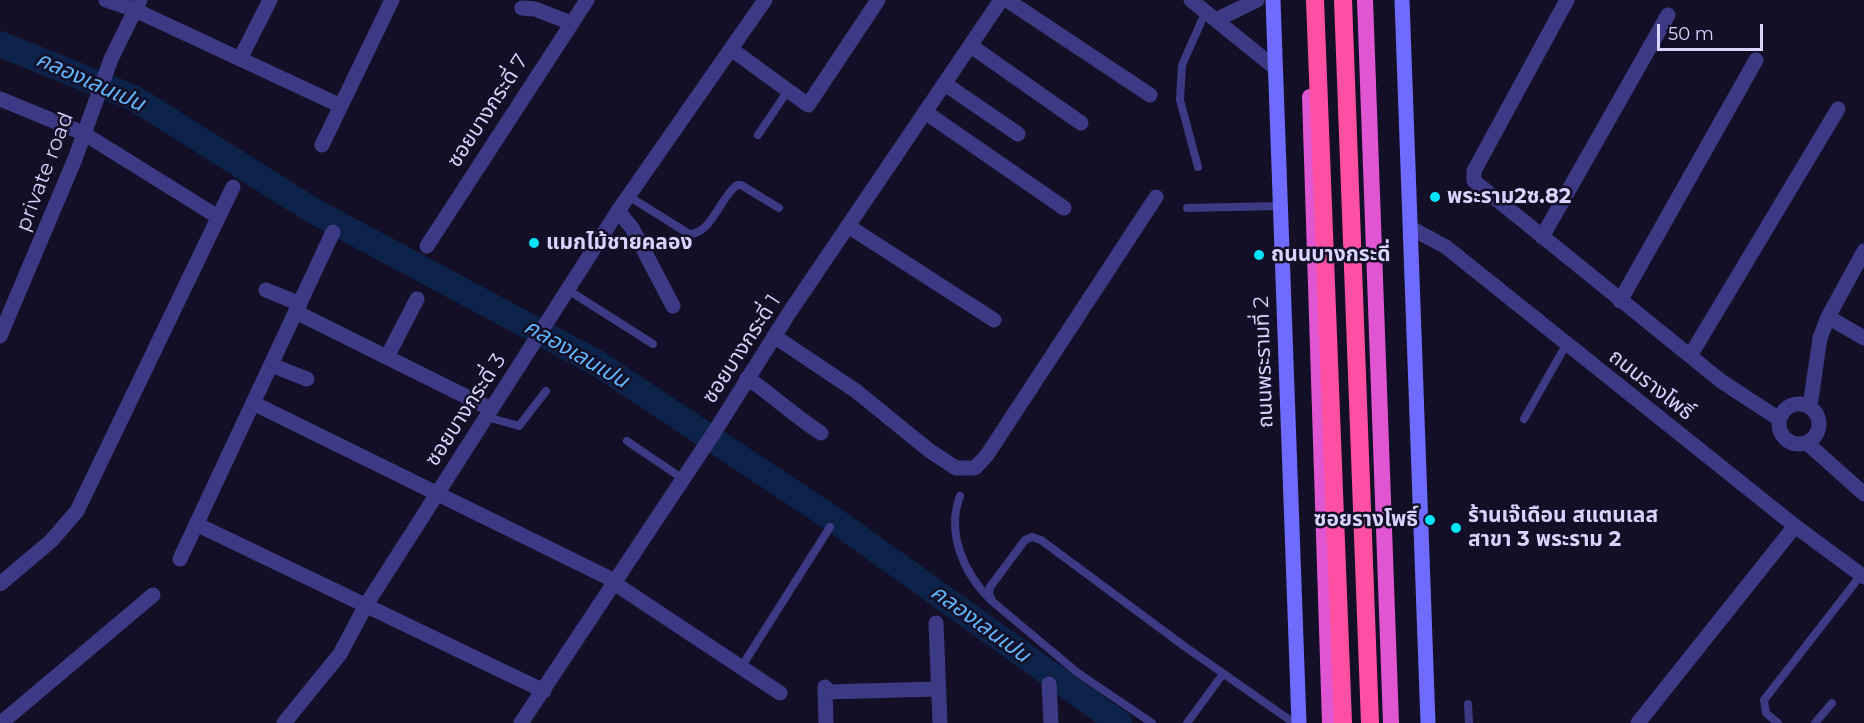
<!DOCTYPE html>
<html>
<head>
<meta charset="utf-8">
<style>
	body { margin:0 }
	#map { position:relative; width:1864px; height:723px; overflow:hidden; background:#130f26; font-family:Montserrat,sans-serif }
	canvas { display:block }
	.scale { position:absolute; left:1657px; top:24px; width:106px; height:27px; box-sizing:border-box; border:3px solid #d9d4ff; border-top:0; padding-left:8px; font-size:18px; line-height:21px; white-space:nowrap; color:#d9d4ff; -webkit-text-stroke:4px #130f26; paint-order:stroke }
</style>
</head>
<body>
<div id="map">
<canvas width="1864" height="723"></canvas>
<div class="scale">50 m</div>
</div>
<script>
const context = document.querySelector('canvas').getContext('2d');
context.lineJoin = 'round';
function stroke(path, color, width, dash) { context.strokeStyle = color; context.lineWidth = width; context.lineCap = dash ? 'butt' : 'round'; context.setLineDash(dash || []); context.stroke(path); }
function write(font, color, halo, rows, align = 'center') {
  context.font = font + ' Montserrat,"Noto Sans Thai",sans-serif'; context.lineWidth = 5; context.setLineDash([]); context.textBaseline = 'middle'; context.strokeStyle = halo; context.fillStyle = color; for (const [text, x, y, turn = 0] of rows) {
    context.save(); context.translate(x, y); context.rotate((+turn || 0) * Math.PI / 180); context.textAlign = isNaN(turn) ? turn : align; if (halo) context.strokeText(text, 0, 0); context.fillText(text, 0, 0); context.restore();
  }
}
const river = new Path2D(`
	M 0,44 L 134,98 L 312,210 L 597,363 L 833,519 L 1119,723`);
const service = new Path2D(`
	M 758,135 L 787,92
	M 1198,167 L 1180,100 L 1182,65 L 1206,11
	M 630,197 L 689,234 C 712,234 720,197 737,185 L 741,185 L 779,208
	M 1187,208 L 1281,206
	M 568,290 L 653,344
	M 487,417 L 519,426 L 546,391
	M 1524,419 L 1566,345
	M 627,441 L 683,479
	M 960,496 C 946,533 964,574 991,600
	M 742,666 L 830,527
	M 1468,704 L 1469,723
	M 1152,723 L 1078,673 L 993,602 L 989,594 L 990,587 L 1025,540 L 1032,537 L 1041,540 L 1184,646 L 1294,723
	M 1187,723 L 1223,674
	M 1778,723 L 1766,713 L 1764,700 L 1861,575
	M 1815,723 L 1832,703`);
const minor = new Path2D(`
	M 106,0 L 135,10 L 339,105
	M 1007,0 L 1150,95
	M 1567,0 L 1474,171 L 1474,181 L 1721,381 L 1779,419
	M 522,8 L 535,9 L 571,23
	M 1216,20 L 1257,0
	M 971,46 L 1081,123
	M 731,49 L 808,105 L 878,0
	M 240,59 L 270,0
	M 945,84 L 1018,134
	M 0,99 L 83,133 L 218,217
	M 925,112 L 1064,208
	M 322,145 L 392,0
	M 618,211 L 632,228 L 673,306
	M 848,226 L 994,320
	M 1542,237 L 1668,15
	M 427,246 L 587,0
	M 266,290 L 300,304
	M 1620,301 L 1756,60
	M 296,312 L 491,409
	M 1828,317 L 1864,338
	M 0,336 L 75,159 L 111,59 L 140,0
	M 774,336 L 856,391 L 930,451 L 956,468 L 975,468 L 987,455 L 1156,197
	M 1690,356 L 1838,109
	M 387,357 L 417,299
	M 271,365 L 307,379
	M 747,378 C 773,395 794,416 821,433
	M 253,403 L 615,581
	M1779 424a20 20 0 1 1 40 0a20 20 0 1 1-40 0Z
	M 1810,406 L 1820,338 L 1828,317 L 1864,251
	M 1807,443 L 1864,494
	M 196,524 L 544,691
	M 180,559 L 333,232
	M 614,583 L 780,693
	M 0,584 L 51,541 L 77,511 L 233,187
	M 936,623 L 940,723
	M 1049,684 L 1051,723
	M 825,687 L 826,723
	M 825,692 L 938,689
	M 1,723 L 153,595
	M 284,723 L 340,654 L 366,605 L 618,211 L 765,0
	M 521,723 L 715,431 L 789,313 L 1001,0
	M 1638,723 L 1795,526`);
const tertiary = new Path2D(`
	M 1191,0 L 1274,67
	M 1411,228 L 1446,247 L 1795,526 L 1864,577`);
const secondary = new Path2D(`
	M 1273,0 L 1299,723
	M 1402,0 L 1428,723`);
const trunk = new Path2D(`
	M 1365,0 L 1391,723
	M 1310,97 L 1330,723`);
const motorway = new Path2D(`
	M 1315,0 L 1343,723
	M 1343,0 L 1370,723`);
const markers = [
	[1435,197,6,"#00e5ff"],
	[534,243,6,"#00e5ff"],
	[1259,255,6,"#00e5ff"],
	[1430,520,6,"#00e5ff"],
	[1456,528,6,"#00e5ff"]
];
const streetNames = [
	["ซอยบางกระดี่ 7",488,111,-57],
	["private road",45,172,-69],
	["ซอยบางกระดี่ 1",742,349,-57],
	["ถนนพระรามที่ 2",1264,362,-92],
	["ถนนรางโพธิ์",1651,385,38],
	["ซอยบางกระดี่ 3",466,410,-57]
];
const poiNames = [
	["พระราม2ซ.82",1447,197],
	["แมกไม้ชายคลอง",546,243],
	["ถนนบางกระดี่",1271,255],
	["ร้านเจ๊เดือน สแตนเลส",1468,516],
	["สาขา 3 พระราม 2",1468,540],
	["ซอยรางโพธิ์",1418,520,"right"]
];
const waterNames = [
	["คลองเลนเปน",90,82,24],
	["คลองเลนเปน",576,354,30],
	["คลองเลนเปน",980,624,36]
];
stroke(river, '#0c2248', 26);
stroke(service, '#3d3a85', 8);
stroke(minor, '#3d3a85', 15);
stroke(tertiary, '#3d3a85', 15);
stroke(secondary, '#6f6bff', 15);
stroke(trunk, '#e055d1', 16);
stroke(motorway, '#ff4fa3', 18);
for (const [x, y, r, color] of markers) { const dot = new Path2D(); dot.arc(x, y, r, 0, 2 * Math.PI); context.fillStyle = color; context.fill(dot); stroke(dot, '#130f26', 2); }
write('21px', '#d9d4ff', '#130f26', streetNames);
write('bold 21px', '#d9d4ff', '#130f26', poiNames, 'left');
write('italic 22px', '#62b6ff', '#130f26', waterNames);
</script>
</body>
</html>
